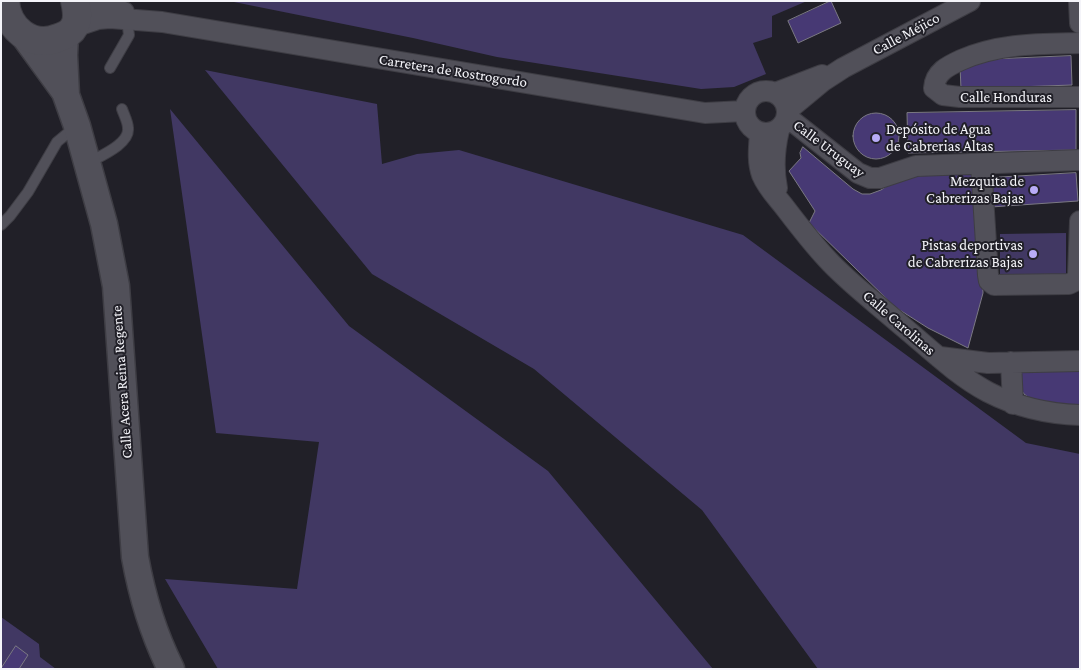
<!DOCTYPE html>
<html>
<head>
<meta charset="utf-8">
<style>
	body { margin:0 }
	#map { position:relative; width:1081px; height:670px; overflow:hidden; background:#212028; font-family:"Crimson Pro",serif }
	canvas { display:block }
	.frame { position:absolute; inset:0; border:2px solid #f4f4f9; pointer-events:none }
</style>
</head>
<body>
<div id="map">
<canvas width="1081" height="670"></canvas>
<div class="frame"></div>
</div>
<script>
const context = document.querySelector('canvas').getContext('2d');
context.lineJoin = 'round';
function paint(path, color) { context.fillStyle = color; context.fill(path, 'evenodd'); }
function stroke(path, color, width, dash) { context.strokeStyle = color; context.lineWidth = width; context.lineCap = dash ? 'butt' : 'round'; context.setLineDash(dash || []); context.stroke(path); }
function write(font, color, halo, rows, align = 'center') {
  context.font = font + ' "Crimson Pro",serif'; context.lineWidth = 4; context.setLineDash([]); context.textBaseline = 'middle'; context.strokeStyle = halo; context.fillStyle = color; for (const [text, x, y, turn = 0] of rows) {
    context.save(); context.translate(x, y); context.rotate((+turn || 0) * Math.PI / 180); context.textAlign = isNaN(turn) ? turn : align; if (halo) context.strokeText(text, 0, 0); context.fillText(text, 0, 0); context.restore();
  }
}
const green = new Path2D(`
	M 229,1 L 807,1 L 772,16 L 772,37 L 753,43 L 766,74 L 734,87 L 701,89 L 497,57 L 413,38 Z
	M 205,70 L 377,104 L 382,164 L 417,154 L 459,150 L 743,235 L 1026,443 L 1080,454 L 1080,669 L 818,669 L 702,510 L 534,369 L 372,274 Z
	M 170,109 L 349,326 L 548,471 L 713,669 L 218,669 L 165,579 L 297,589 L 319,442 L 216,433 Z
	M 1066,233 L 1066,274 L 1000,275 L 1000,234 Z
	M 1,617 L 39,644 L 40,657 L 56,669 L 1,669 Z`);
const building = new Path2D(`
	M 831,1 L 841,23 L 798,43 L 788,21 Z
	M 1071,56 L 1072,85 L 961,89 L 960,66 L 972,60 Z
	M 1076,110 L 1076,150 L 908,153 L 907,113 Z
	M853 136a23 23 0 1 1 46 0a23 23 0 1 1-46 0Z
	M 803,147 L 853,189 L 862,194 L 870,194 L 881,190 L 900,177 L 978,172 L 983,293 L 968,348 L 928,328 L 895,307 L 809,223 L 815,211 L 789,171 L 801,158 L 800,153 Z
	M 1076,173 L 1078,201 L 991,207 L 990,178 Z
	M 1080,367 L 1080,406 L 1047,402 L 1031,399 L 1024,394 L 1021,389 L 1021,371 Z
	M 16,646 L 28,655 L 19,669 L 1,669 Z`);
const service = new Path2D(`
	M 110,68 L 129,35 L 127,20
	M 88,163 C 100,156 130,144 128,128 C 128,122 124,115 122,109
	M 1,225 L 10,216 L 28,192 L 57,142 L 75,127`);
const minor = new Path2D(`
	M 87,1 L 124,12
	M 1079,1 L 1080,23
	M 74,27 L 98,19 L 110,18 L 162,22 L 705,113 L 744,111
	M 1080,43 C 1039,44 1000,43 961,60 C 948,66 935,72 934,88 L 943,95 L 960,97 L 1080,97
	M745 112a21 21 0 1 1 42 0a21 21 0 1 1-42 0Z
	M 775,93 L 822,75
	M 788,110 L 823,81 L 843,68 L 970,1
	M 787,117 L 858,173 L 870,178 L 880,178 L 916,166 L 1080,160
	M 760,133 C 759,147 757,161 762,175 C 768,189 777,197 786,209 C 799,226 812,243 827,259 C 849,283 876,303 901,325 C 929,348 956,375 988,392 C 1017,407 1047,414 1080,415
	M 981,164 L 988,275 L 989,281 L 994,285 L 1069,284 L 1077,280 L 1078,275 L 1080,221
	M 777,188 C 773,168 774,151 779,130
	M 940,357 L 988,363 L 1080,361
	M 1011,362 L 1013,404`);
const tertiary = new Path2D(`
	M 65,36 L 64,55 L 66,95 L 77,126 L 104,224 L 116,286 L 135,557 C 142,596 153,633 171,669
	M 25,37 L 65,92`);
const secondary = new Path2D(`
	M 5,1 C 7,28 31,49 58,38 C 64,36 71,33 74,27 C 79,19 77,10 75,1`);
const markers = [
	[876,138,5,"#b8abf7"],
	[1034,190,5,"#b8abf7"],
	[1033,254,5,"#b8abf7"]
];
const streetNames = [
	["Calle Méjico",906,34,-28],
	["Carretera de Rostrogordo",453,71,9],
	["Calle Honduras",1006,97],
	["Calle Uruguay",829,149,37],
	["Calle Carolinas",899,323,41],
	["Calle Acera Reina Regente",122,382,-94]
];
const poiNames = [
	["Depósito de Agua",886,129,"left"],
	["de Cabrerias Altas",886,146,"left"],
	["Mezquita de",1024,181],
	["Cabrerizas Bajas",1024,198],
	["Pistas deportivas",1023,245],
	["de Cabrerizas Bajas",1023,262]
];
paint(green, '#413863');
paint(building, '#473974');
stroke(building, '#7b7983', 1);
stroke(service, '#3e3d44', 12);
stroke(minor, '#3e3d44', 22);
stroke(tertiary, '#3e3d44', 29);
stroke(secondary, '#3e3d44', 30);
stroke(service, '#515059', 10);
stroke(minor, '#515059', 20);
stroke(tertiary, '#515059', 26);
stroke(secondary, '#515059', 28);
for (const [x, y, r, color] of markers) { const dot = new Path2D(); dot.arc(x, y, r, 0, 2 * Math.PI); context.fillStyle = color; context.fill(dot); stroke(dot, '#212028', 2); }
write('15px', '#f4f4f9', '#212028', streetNames);
write('15px', '#f4f4f9', '#212028', poiNames, 'right');
</script>
</body>
</html>
